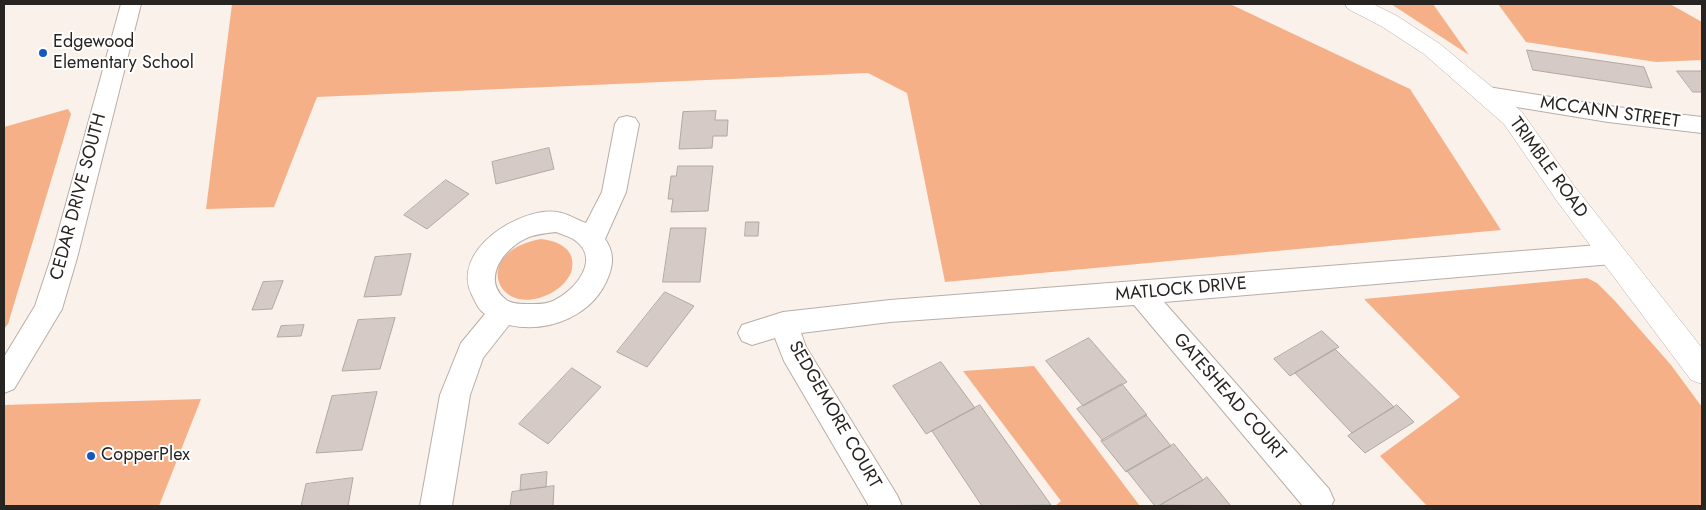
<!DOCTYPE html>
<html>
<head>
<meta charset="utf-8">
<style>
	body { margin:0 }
	#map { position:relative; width:1706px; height:510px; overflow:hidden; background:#fbf1eb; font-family:Jost,sans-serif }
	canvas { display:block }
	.frame { position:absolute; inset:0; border:5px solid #282422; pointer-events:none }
</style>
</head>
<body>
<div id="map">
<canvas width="1706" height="510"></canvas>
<div class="frame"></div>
</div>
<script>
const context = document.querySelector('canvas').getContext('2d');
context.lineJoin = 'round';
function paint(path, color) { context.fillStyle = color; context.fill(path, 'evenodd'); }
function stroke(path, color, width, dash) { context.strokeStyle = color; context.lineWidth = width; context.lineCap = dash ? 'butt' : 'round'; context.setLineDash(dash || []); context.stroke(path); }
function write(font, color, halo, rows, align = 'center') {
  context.font = font + ' Jost,sans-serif'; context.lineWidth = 4; context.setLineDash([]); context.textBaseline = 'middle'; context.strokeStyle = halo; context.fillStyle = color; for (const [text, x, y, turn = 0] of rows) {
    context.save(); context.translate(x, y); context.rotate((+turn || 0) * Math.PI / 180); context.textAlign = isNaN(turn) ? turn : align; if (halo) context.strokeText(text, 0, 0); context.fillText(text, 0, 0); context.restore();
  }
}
const green = new Path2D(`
	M 232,4 L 1230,4 L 1410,89 L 1501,230 L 945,282 L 907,93 L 868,73 L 317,97 L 274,207 L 206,209 Z
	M 1391,4 L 1433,4 L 1469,55 Z
	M 1498,4 L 1670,4 L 1702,22 L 1702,60 L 1656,62 L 1526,42 Z
	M 68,109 L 71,114 L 8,324 L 4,329 L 4,127 Z
	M 541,239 C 557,241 576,248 572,269 C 570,279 561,287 553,292 C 498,323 468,252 541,239 Z
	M 1587,278 L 1597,283 L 1615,301 L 1671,365 L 1702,407 L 1702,506 L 1427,506 L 1380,456 L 1460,397 L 1364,299 Z
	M 1034,366 L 1140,506 L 1055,506 L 1061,501 L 963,371 Z
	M 201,399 L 159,506 L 4,506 L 4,405 Z`);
const building = new Path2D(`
	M 1527,50 L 1644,67 L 1652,88 L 1533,70 Z
	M 1677,71 L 1702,71 L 1702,92 L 1693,92 Z
	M 716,111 L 715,120 L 728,120 L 727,136 L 713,136 L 712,148 L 679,149 L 683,112 Z
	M 549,148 L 554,169 L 496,184 L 492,162 Z
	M 678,166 L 713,166 L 708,211 L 671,212 L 673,199 L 668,199 L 671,176 L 676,176 Z
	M 446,180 L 469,194 L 427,229 L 404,215 Z
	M 746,222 L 759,222 L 758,236 L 745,236 Z
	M 671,228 L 706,228 L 700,282 L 663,282 Z
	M 411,254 L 401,295 L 364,297 L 375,257 Z
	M 283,281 L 272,309 L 252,310 L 263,282 Z
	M 665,292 L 694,306 L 647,367 L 617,352 Z
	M 395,318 L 380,369 L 342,371 L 358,320 Z
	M 304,325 L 301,336 L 277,337 L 281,326 Z
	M 1322,331 L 1339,347 L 1290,376 L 1274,359 Z
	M 1089,338 L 1127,382 L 1083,406 L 1046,361 Z
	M 1335,349 L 1394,407 L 1352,433 L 1295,373 Z
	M 941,362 L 975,408 L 926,434 L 893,386 Z
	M 572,368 L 601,387 L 548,444 L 519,424 Z
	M 1122,384 L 1147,415 L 1103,441 L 1077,409 Z
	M 377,392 L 362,450 L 316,453 L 332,396 Z
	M 980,405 L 1051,505 L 982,506 L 932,431 Z
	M 1397,405 L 1414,422 L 1365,453 L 1348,436 Z
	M 1146,415 L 1171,446 L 1126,472 L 1101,441 Z
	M 1174,444 L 1203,480 L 1160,505 L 1155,506 L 1127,471 Z
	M 547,472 L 546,487 L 520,490 L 521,475 Z
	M 1207,477 L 1231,506 L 1160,505 L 1203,480 Z
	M 353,478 L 348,506 L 301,506 L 306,484 Z
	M 554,486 L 553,506 L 510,506 L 512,492 Z`);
const street = new Path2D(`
	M 121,4 L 141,4 L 77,258 L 62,309 L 14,389 L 4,393 L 4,357 L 35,306 L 51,258 Z
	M 1488,87 L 1608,106 L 1702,117 L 1702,133 L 1608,122 L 1480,101 L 1477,95 L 1480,89 Z
	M 627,116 L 635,118 L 639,124 L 626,192 L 605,239 C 613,250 614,262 609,275 C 595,315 549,334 509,325 L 483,358 L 470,395 L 452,506 L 420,506 L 440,395 L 461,343 L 485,314 C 478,309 476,303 472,295 C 450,251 519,207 557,212 C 567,213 577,220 586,223 L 602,192 L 615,124 L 619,118 ZM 556,232 C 561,234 568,236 573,239 C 603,258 575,291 553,301 C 544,305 536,304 527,304 C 521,304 514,304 508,301 C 479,281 504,247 529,237 C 537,234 547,233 556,232 Z
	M 1612,244 L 1621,247 L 1625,254 L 1621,261 L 1612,264 L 1164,302 L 1329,489 L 1334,500 L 1331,506 L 1303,506 L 1134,305 L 890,322 L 801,333 L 806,347 L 897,495 L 902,506 L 869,506 L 784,361 L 775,338 L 752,345 L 742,341 L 738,333 L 742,325 L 783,312 L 890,300 Z`);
const secondary = new Path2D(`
	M 1345,4 L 1373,4 L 1397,16 L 1440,44 L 1522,112 L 1575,187 L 1702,348 L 1702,384 L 1691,380 L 1557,201 L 1504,124 L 1424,54 L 1381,26 L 1348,9 Z`);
const markers = [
	[43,53,5,"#1657c3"],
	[91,456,5,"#1657c3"]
];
const poiNames = [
	["Edgewood",53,43],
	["Elementary School",53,64],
	["CopperPlex",101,456]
];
const streetNames = [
	["MCCANN STREET",1610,113,8],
	["TRIMBLE ROAD",1548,168,54],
	["CEDAR DRIVE SOUTH",79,197,-75],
	["MATLOCK DRIVE",1181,290,-5],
	["GATESHEAD COURT",1229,397,49],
	["SEDGEMORE COURT",834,415,60]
];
paint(green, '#f6b088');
paint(building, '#d5cac5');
stroke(building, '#b2a8a3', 1);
stroke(street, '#b8aea8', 2);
stroke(secondary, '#b8aea8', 1);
paint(street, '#fff');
paint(secondary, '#fff');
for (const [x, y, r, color] of markers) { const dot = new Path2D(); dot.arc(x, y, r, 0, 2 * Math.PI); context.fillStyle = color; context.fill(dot); stroke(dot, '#fff', 2); }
write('18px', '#282422', '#fff', poiNames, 'left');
write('18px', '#282422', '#fff', streetNames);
</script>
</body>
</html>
